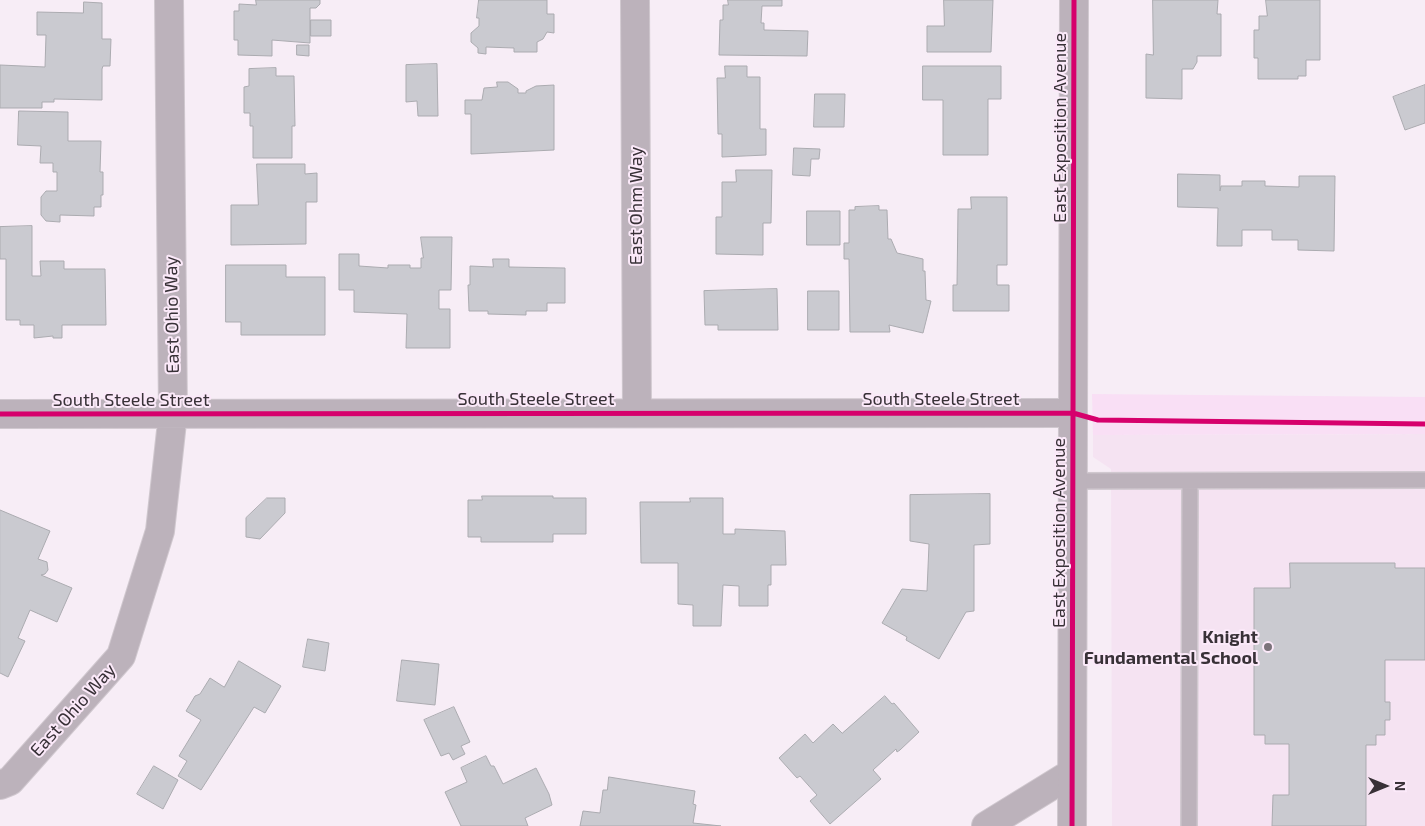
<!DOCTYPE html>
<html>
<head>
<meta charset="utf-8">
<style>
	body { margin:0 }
	#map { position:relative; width:1425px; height:826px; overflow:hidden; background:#f7edf6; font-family:"Exo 2",sans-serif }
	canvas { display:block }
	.north { position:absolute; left:1360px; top:761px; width:50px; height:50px; -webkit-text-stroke:4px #fbe9f9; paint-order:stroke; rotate:90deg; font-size:14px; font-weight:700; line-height:20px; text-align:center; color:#383137 }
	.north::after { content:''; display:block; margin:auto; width:18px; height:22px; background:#383137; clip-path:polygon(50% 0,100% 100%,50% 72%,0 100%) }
</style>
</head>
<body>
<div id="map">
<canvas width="1425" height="826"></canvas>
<div class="north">N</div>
</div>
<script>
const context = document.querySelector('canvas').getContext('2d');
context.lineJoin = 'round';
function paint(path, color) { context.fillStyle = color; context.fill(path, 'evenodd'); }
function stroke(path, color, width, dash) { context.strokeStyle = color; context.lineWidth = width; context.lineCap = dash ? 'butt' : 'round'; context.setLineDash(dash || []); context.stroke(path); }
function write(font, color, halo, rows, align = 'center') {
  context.font = font + ' "Exo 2",sans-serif'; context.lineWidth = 4; context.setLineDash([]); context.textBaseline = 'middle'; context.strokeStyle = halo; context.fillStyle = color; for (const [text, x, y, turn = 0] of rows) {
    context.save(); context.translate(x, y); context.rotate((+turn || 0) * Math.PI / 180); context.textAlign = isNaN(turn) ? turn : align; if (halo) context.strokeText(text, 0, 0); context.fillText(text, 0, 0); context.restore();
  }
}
const built = new Path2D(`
	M 1425,434 L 1425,826 L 1112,826 L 1111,469 L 1093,457 L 1093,435 Z`);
const green = new Path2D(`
	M 1092,394 L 1425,397 L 1425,434 L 1093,435 Z`);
const building = new Path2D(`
	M 256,0 L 320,0 L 320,4 L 316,8 L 310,8 L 310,43 L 272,40 L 272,56 L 238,55 L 238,40 L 234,40 L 234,11 L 239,11 L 239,4 L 256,5 Z
	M 479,0 L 547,0 L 547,14 L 554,14 L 554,33 L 547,32 L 543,39 L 537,42 L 537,52 L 514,52 L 514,48 L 486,47 L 486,54 L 478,53 L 478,48 L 471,42 L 471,33 L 479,26 L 479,18 L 477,18 Z
	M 728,0 L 782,0 L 782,6 L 762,6 L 761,23 L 764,23 L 764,30 L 808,31 L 807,56 L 719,55 L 720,20 L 723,20 L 723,5 L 728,5 Z
	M 944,0 L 993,0 L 991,52 L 927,52 L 927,26 L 944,26 Z
	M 1153,0 L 1218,0 L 1217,14 L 1221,14 L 1221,56 L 1197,56 L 1197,62 L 1193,69 L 1182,69 L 1182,99 L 1146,98 L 1146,54 L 1153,55 Z
	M 1266,0 L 1320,0 L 1320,60 L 1306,60 L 1306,76 L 1298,76 L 1298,79 L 1258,79 L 1258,58 L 1254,58 L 1254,30 L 1259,30 L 1259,16 L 1267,16 Z
	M 84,2 L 102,3 L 102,39 L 111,39 L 110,66 L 103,66 L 102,69 L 102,100 L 54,99 L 54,102 L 42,102 L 42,108 L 0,108 L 0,65 L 45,67 L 46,35 L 37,35 L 37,12 L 83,13 Z
	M 311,20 L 331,20 L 331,36 L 311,36 Z
	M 297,45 L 309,45 L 309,56 L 297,55 Z
	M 437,64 L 438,116 L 418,116 L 417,101 L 406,102 L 406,65 Z
	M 725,66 L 747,66 L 747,77 L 760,77 L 760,129 L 766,129 L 766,155 L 722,157 L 722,134 L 718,134 L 717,78 L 725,78 Z
	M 923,66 L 1001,66 L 1001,99 L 988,99 L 988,155 L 943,155 L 943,100 L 923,100 Z
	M 276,68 L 276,76 L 294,76 L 295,126 L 292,126 L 292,158 L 253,158 L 253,126 L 250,126 L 250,113 L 244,113 L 244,87 L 249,86 L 249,69 Z
	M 497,82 L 508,82 L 518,89 L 518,93 L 526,93 L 526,91 L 536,86 L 554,85 L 554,150 L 471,154 L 471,114 L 465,114 L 465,100 L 482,100 L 484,88 L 497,87 Z
	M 1425,85 L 1425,123 L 1405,130 L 1393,97 Z
	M 815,94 L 845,94 L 844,127 L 814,127 Z
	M 19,111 L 68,112 L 68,141 L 101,141 L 100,172 L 103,172 L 103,195 L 101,195 L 101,207 L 94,207 L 94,216 L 60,215 L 60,222 L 46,221 L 41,215 L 41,197 L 46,191 L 57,191 L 57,172 L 53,172 L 53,163 L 40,163 L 41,146 L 18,145 Z
	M 794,148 L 820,149 L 819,159 L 811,159 L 810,176 L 793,175 Z
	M 257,164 L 305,164 L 305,174 L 317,173 L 317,202 L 306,202 L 306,244 L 231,245 L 231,205 L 258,205 Z
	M 736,170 L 772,170 L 771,223 L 763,223 L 763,255 L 716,254 L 716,217 L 722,217 L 722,182 L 736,182 Z
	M 1178,174 L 1220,175 L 1220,191 L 1221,186 L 1242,186 L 1242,181 L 1265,181 L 1265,186 L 1299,187 L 1299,176 L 1335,176 L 1334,251 L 1298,250 L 1298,240 L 1272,240 L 1272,230 L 1242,230 L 1242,246 L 1217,246 L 1218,208 L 1178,207 Z
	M 971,197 L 1007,197 L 1007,265 L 997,265 L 997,285 L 1009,285 L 1009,311 L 953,311 L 953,285 L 957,285 L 958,209 L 971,209 Z
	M 879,206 L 879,210 L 887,210 L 888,239 L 891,239 L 897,253 L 923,259 L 923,271 L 925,271 L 926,300 L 931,301 L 923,333 L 889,325 L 890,332 L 850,332 L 849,259 L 844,259 L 844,243 L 849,243 L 849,210 L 855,210 L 855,207 Z
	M 807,211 L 840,211 L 840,245 L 807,245 Z
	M 32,226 L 32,276 L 41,276 L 40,261 L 64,261 L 64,269 L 105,269 L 106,325 L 62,325 L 62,338 L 53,338 L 53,336 L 34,338 L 34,325 L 20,325 L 20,320 L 6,320 L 6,259 L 0,259 L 0,227 Z
	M 421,237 L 452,237 L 451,290 L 439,290 L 439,309 L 450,309 L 450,348 L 406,348 L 407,314 L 354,312 L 354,290 L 339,290 L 339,254 L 359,254 L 359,266 L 388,268 L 388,265 L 410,265 L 410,268 L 421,268 L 421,258 L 423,258 Z
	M 493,259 L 509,259 L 509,267 L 565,268 L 565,303 L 547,303 L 547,311 L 526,311 L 526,315 L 488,314 L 488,311 L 469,311 L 468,285 L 470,285 L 470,266 L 493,267 Z
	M 226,265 L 286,265 L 286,277 L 325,277 L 325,335 L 241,335 L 241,322 L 226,322 Z
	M 777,289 L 778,330 L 718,330 L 718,325 L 705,325 L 704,291 Z
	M 808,291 L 839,291 L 839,330 L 808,330 Z
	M 990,494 L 990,544 L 974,545 L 974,611 L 966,612 L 939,659 L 906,640 L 907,637 L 882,623 L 902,589 L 927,591 L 929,544 L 910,541 L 910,495 Z
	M 482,496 L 553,496 L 553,498 L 586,498 L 586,534 L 553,534 L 553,542 L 481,542 L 481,537 L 468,537 L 468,500 L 482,500 Z
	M 267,498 L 285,498 L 285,513 L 260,539 L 246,537 L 246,518 Z
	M 690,498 L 723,498 L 723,534 L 735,534 L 735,529 L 785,531 L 786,565 L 771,565 L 771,585 L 768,585 L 768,606 L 739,606 L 739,586 L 723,585 L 721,626 L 693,626 L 693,605 L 678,604 L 678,563 L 641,563 L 640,502 L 690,502 Z
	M 0,510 L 50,531 L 38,559 L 47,562 L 48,570 L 45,574 L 41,575 L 72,588 L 57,622 L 30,610 L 18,638 L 25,641 L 8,677 L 0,673 Z
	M 1290,563 L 1395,563 L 1395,568 L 1425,568 L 1425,660 L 1385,660 L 1385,702 L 1390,702 L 1390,720 L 1385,720 L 1385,735 L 1376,735 L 1376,745 L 1366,745 L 1366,826 L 1272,826 L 1273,795 L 1289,795 L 1289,744 L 1265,744 L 1265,735 L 1254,735 L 1254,588 L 1290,588 Z
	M 308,639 L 329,643 L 325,671 L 303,667 Z
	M 402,660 L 439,664 L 435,705 L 397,701 Z
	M 239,661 L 281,686 L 265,713 L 254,707 L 201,790 L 178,776 L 187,761 L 179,756 L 201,720 L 186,711 L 195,696 L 200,694 L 210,678 L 224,687 Z
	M 885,696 L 892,704 L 894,703 L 919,732 L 900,750 L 897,752 L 896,749 L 873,770 L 881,779 L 830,824 L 810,801 L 817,795 L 800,776 L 797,778 L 779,758 L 805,734 L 813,743 L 833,724 L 842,733 Z
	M 454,707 L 470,742 L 461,746 L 465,754 L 453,760 L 449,753 L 441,756 L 424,720 Z
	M 486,756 L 491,766 L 494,766 L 503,784 L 536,768 L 549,794 L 552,805 L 525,818 L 528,826 L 461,826 L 445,792 L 467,782 L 461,768 Z
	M 154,766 L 178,780 L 163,809 L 137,794 Z
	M 609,777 L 695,791 L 693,804 L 696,805 L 693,823 L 721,826 L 580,826 L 583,811 L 600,813 L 603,790 L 607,790 Z`);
const service = new Path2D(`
	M 1073,481 L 1425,480
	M 1189,826 L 1190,481`);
const minor = new Path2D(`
	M 635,0 L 637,413
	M 0,414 L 1073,413
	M 0,785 L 10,781 L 121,656 L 160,531 L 173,413 L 169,0
	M 986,826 L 1072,773`);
const tertiary = new Path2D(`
	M 1072,826 L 1074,0`);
const cycleway = new Path2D(`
	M 0,414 L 1073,413 L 1098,420 L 1425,424
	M 1072,826 L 1074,0`);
const markers = [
	[1268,647,5,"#7b737a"]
];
const streetNames = [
	["East Exposition Avenue",1060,128,-90],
	["East Ohm Way",636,206,-90],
	["East Ohio Way",172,315,-91],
	["South Steele Street",536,399],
	["South Steele Street",941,399],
	["South Steele Street",131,400],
	["East Exposition Avenue",1059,533,-90],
	["East Ohio Way",73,710,-48]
];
const poiNames = [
	["Knight",1258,637],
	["Fundamental School",1258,658]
];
paint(built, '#f5e3f2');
paint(green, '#f9dff5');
paint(building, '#cacad0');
stroke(building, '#ababb0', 1);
stroke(service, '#d0c8cf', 18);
stroke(minor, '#d0c8cf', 30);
stroke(tertiary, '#d0c8cf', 30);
stroke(service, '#bcb2bb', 15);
stroke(minor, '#bcb2bb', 28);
stroke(tertiary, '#bcb2bb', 28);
stroke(cycleway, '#d6006c', 5);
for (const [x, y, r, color] of markers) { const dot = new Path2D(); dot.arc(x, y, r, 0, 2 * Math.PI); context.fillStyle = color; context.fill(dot); stroke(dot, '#fbe9f9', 2); }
write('18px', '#383137', '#fbe9f9', streetNames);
write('bold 18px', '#383137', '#fbe9f9', poiNames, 'right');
</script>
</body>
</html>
